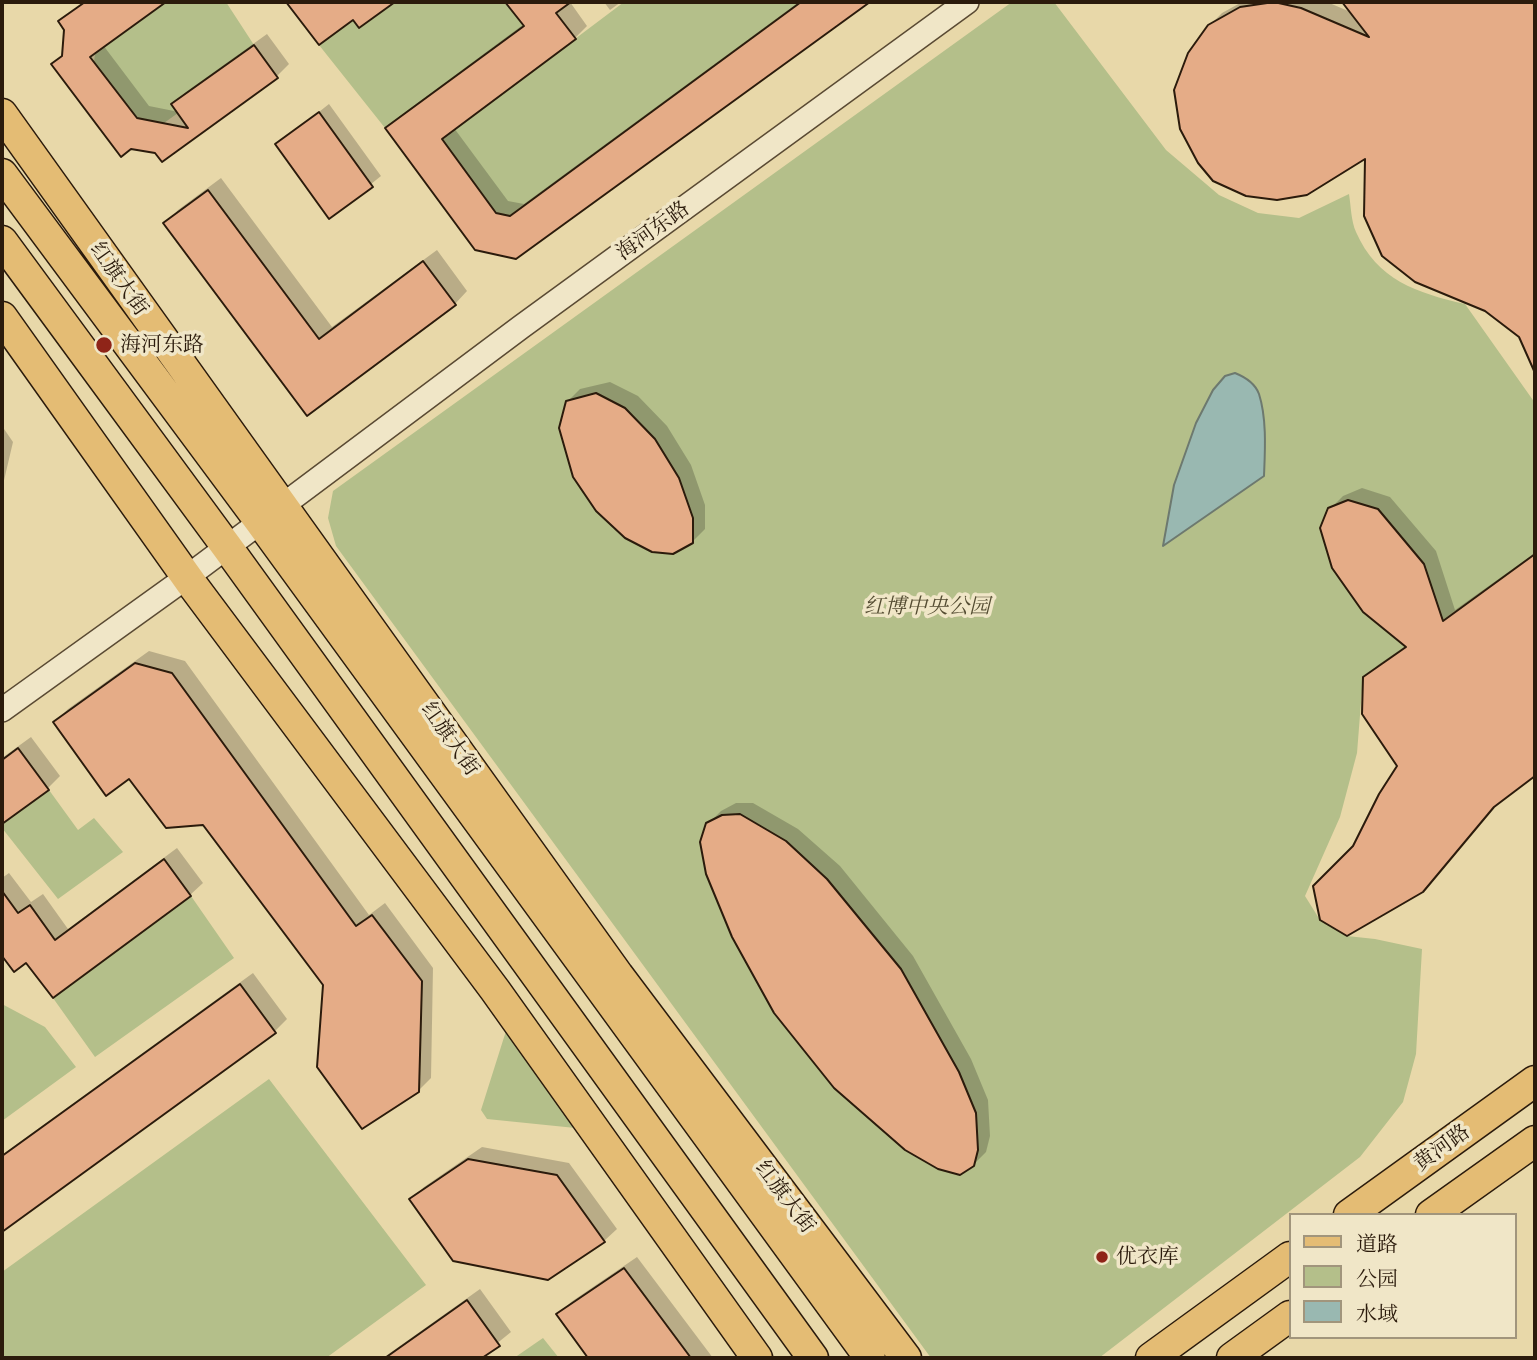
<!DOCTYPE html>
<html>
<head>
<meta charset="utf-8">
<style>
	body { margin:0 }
	#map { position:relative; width:1537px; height:1360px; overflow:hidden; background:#e8d8a9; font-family:"Libre Caslon Text","Noto Serif SC",serif }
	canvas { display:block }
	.frame { position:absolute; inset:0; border:4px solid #2b1b0c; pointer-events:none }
	.legend { position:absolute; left:1289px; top:1213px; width:228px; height:126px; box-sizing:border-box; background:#f0e6c7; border:2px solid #a1957c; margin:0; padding:9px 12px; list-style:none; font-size:21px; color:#2b1b0c }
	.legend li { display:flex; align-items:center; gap:14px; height:35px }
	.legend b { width:35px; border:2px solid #a1957c }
</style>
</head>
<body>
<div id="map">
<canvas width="1537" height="1360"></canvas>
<div class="frame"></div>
<ul class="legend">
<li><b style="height:9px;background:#e4bc74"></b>道路</li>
<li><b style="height:19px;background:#b4bf8a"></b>公园</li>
<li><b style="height:19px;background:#99b8b1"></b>水域</li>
</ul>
</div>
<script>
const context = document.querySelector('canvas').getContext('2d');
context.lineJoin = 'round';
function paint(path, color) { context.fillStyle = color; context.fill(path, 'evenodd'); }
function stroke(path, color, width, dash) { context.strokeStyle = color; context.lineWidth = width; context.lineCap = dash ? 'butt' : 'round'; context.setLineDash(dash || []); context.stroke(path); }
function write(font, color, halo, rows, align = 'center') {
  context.font = font + ' "Libre Caslon Text","Noto Serif SC",serif'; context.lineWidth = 7; context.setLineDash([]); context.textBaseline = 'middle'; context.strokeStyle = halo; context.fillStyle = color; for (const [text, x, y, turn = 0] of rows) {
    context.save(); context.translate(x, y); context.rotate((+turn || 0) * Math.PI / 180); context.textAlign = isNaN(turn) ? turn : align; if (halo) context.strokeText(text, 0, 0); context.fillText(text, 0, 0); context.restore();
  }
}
const green = new Path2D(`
	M 166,2 L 226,2 L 254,45 L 172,104 L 178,113 L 164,123 L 137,118 L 94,62 L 97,36 L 112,40 Z
	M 395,2 L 505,2 L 524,26 L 385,128 L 319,45 L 353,20 L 360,28 Z
	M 624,2 L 801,2 L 510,216 L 496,213 L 442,139 Z
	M 1012,2 L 1054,2 L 1166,150 L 1219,195 L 1258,213 L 1299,218 L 1349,194 C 1351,206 1351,221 1356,232 C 1377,280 1417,293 1465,304 L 1535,403 L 1535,554 L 1363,677 L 1357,753 L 1340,817 L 1305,896 L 1320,920 L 1347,936 L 1375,939 L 1422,949 L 1416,1054 L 1403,1102 L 1360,1157 L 1099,1358 L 931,1358 L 336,546 L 328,518 L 333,491 Z
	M 49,790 L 78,830 L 94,818 L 123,852 L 58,899 L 2,828 L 2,824 Z
	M 191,896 L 234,958 L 95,1057 L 53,998 Z
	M 2,1004 L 45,1027 L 76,1067 L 2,1121 Z
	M 512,1012 L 595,1130 L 487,1119 L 481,1110 Z
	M 269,1079 L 426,1285 L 326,1358 L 2,1358 L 2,1272 Z
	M 543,1338 L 559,1358 L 514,1358 Z`);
const water = new Path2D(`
	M 1235,373 C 1245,377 1255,383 1259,394 C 1267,419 1265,451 1264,476 L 1163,546 L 1174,485 L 1196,423 L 1213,390 L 1225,376 Z`);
const shadow = new Path2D(`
	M 83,2 L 163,2 L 103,45 L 149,106 L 179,112 L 174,104 L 186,92 L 267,34 L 289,64 L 277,76 L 162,159 L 156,152 L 53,64 L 64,54 L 65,29 L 60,22 Z
	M 288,2 L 392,2 L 360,26 L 354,18 L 319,43 Z
	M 508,2 L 570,2 L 587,26 L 575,38 L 454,128 L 508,201 L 524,204 L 799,2 L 867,2 L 516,257 L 387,129 L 400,116 L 524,24 Z
	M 604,2 L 621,2 L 610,10 Z
	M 1242,2 L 1327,2 L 1353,13 L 1344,2 L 1535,2 L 1535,369 L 1521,336 L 1367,155 L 1209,26 L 1222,13 Z
	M 329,104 L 381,176 L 330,217 L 277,145 Z
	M 221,178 L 332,327 L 437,250 L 467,291 L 455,304 L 308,413 L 166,223 L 178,210 Z
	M 610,382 L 638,396 L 667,426 L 691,465 L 705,505 L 705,529 L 692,542 L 567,402 L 580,389 Z
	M 2,426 L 13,442 L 2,489 Z
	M 1362,488 L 1390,497 L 1436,551 L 1455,610 L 1535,553 L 1535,774 L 1498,802 L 1355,847 L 1400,766 L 1365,678 L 1378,665 L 1407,645 L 1330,509 L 1343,496 Z
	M 149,651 L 185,661 L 369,915 L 385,903 L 433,968 L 431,1078 L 418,1091 L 325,985 L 204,823 L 130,777 L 55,722 L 68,709 Z
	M 31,737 L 60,776 L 47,789 L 2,821 L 2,758 Z
	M 736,803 L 753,803 L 798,829 L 840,866 L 913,956 L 971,1059 L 988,1100 L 990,1136 L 986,1152 L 973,1165 L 708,824 L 721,811 Z
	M 177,848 L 203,883 L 190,895 L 27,960 L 14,970 L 2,953 L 2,878 L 9,873 L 31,902 L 43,894 L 68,929 Z
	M 253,973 L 287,1019 L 274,1032 L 2,1230 L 2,1155 Z
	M 482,1147 L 569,1163 L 617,1229 L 604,1241 L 411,1200 L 424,1187 Z
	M 637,1257 L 713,1358 L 590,1358 L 559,1315 L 571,1302 Z
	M 480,1289 L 511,1332 L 479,1358 L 383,1358 Z`);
const building = new Path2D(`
	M 85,2 L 166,2 L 90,57 L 137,118 L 188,128 L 171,104 L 254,45 L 278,78 L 162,162 L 155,153 L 131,149 L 121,157 L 51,64 L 62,56 L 64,30 L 58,21 Z
	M 286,2 L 395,2 L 359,28 L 353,20 L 319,45 Z
	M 505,2 L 571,2 L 556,13 L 576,39 L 442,139 L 496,213 L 510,216 L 801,2 L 870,2 L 516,259 L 475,250 L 385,128 L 524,26 Z
	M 1274,2 L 1301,8 L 1369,37 L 1342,2 L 1535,2 L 1535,373 L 1519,337 L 1485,311 L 1415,282 L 1382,256 L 1364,216 L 1365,159 L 1307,195 L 1277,200 L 1246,196 L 1213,181 L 1198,163 L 1180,129 L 1174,90 L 1188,53 L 1208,25 L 1240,7 Z
	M 319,112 L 373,187 L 329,219 L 275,144 Z
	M 208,190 L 319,339 L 423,261 L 456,305 L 307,416 L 163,223 Z
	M 596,393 L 625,408 L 655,439 L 679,478 L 693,518 L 693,543 L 673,554 L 652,552 L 625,538 L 596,511 L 573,477 L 559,428 L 566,401 Z
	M 1348,500 L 1378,509 L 1424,564 L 1443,621 L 1535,554 L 1535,776 L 1494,807 L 1423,892 L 1347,936 L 1320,920 L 1313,886 L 1353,846 L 1379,794 L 1397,766 L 1362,714 L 1363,677 L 1406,647 L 1363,612 L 1332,568 L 1320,528 L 1328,508 Z
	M 135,663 L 172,673 L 356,926 L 372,915 L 422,981 L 419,1092 L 362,1129 L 317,1067 L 323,985 L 203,825 L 166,828 L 129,779 L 106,796 L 53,722 Z
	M 18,748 L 49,790 L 2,824 L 2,760 Z
	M 740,814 L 786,841 L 827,879 L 901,969 L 959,1072 L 976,1113 L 978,1150 L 974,1166 L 960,1175 L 938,1169 L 905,1150 L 834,1088 L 774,1013 L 732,937 L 706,874 L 700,842 L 706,823 L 722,815 Z
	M 164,859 L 191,896 L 53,998 L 26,963 L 14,972 L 2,956 L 2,891 L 18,913 L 30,905 L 55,940 Z
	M 240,984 L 276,1033 L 2,1232 L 2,1156 Z
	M 468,1159 L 557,1175 L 605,1242 L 548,1280 L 453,1261 L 409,1199 Z
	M 624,1268 L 691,1358 L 588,1358 L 556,1314 Z
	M 467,1300 L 500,1346 L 482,1358 L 385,1358 Z`);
const tertiary = new Path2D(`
	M 2,710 L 187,577 L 521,327 L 967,2`);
const primary = new Path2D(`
	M 2,114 L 618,975 L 906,1358
	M 2,174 L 259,520 L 870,1358
	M 2,241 L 227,547 L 813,1358
	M 2,317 L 191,583 L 495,990 L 757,1358
	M 1349,1215 L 1535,1081
	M 1431,1215 L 1535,1141
	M 1151,1358 L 1290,1257
	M 1232,1358 L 1290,1316`);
const markers = [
	[104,345,9,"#8f2418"],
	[1102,1257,7,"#8f2418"]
];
const streetNames = [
	["海河东路",653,231,-36],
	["红旗大街",119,279,55],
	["红旗大街",450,739,55],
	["黄河路",1442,1148,-36],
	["红旗大街",785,1197,53]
];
const poiNames = [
	["海河东路",120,345],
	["优衣库",1116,1257]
];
const parkNames = [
	["红博中央公园",927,607]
];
paint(green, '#b4bf8a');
paint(water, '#99b8b1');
stroke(water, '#6d796f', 2);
paint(shadow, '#0003');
paint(building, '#e5ac87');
stroke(building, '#2b1b0c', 2);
stroke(tertiary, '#5a4a33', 26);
stroke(primary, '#2b1b0c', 33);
stroke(tertiary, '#f0e6c7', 23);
stroke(primary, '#e4bc74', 30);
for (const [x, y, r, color] of markers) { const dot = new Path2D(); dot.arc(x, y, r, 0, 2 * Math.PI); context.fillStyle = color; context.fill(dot); stroke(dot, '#f0e6c7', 2.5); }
write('21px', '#2b1b0c', '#f0e6c7', streetNames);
write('21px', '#2b1b0c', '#f0e6c7', poiNames, 'left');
write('italic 21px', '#544c32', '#f0e6c7', parkNames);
</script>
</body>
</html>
